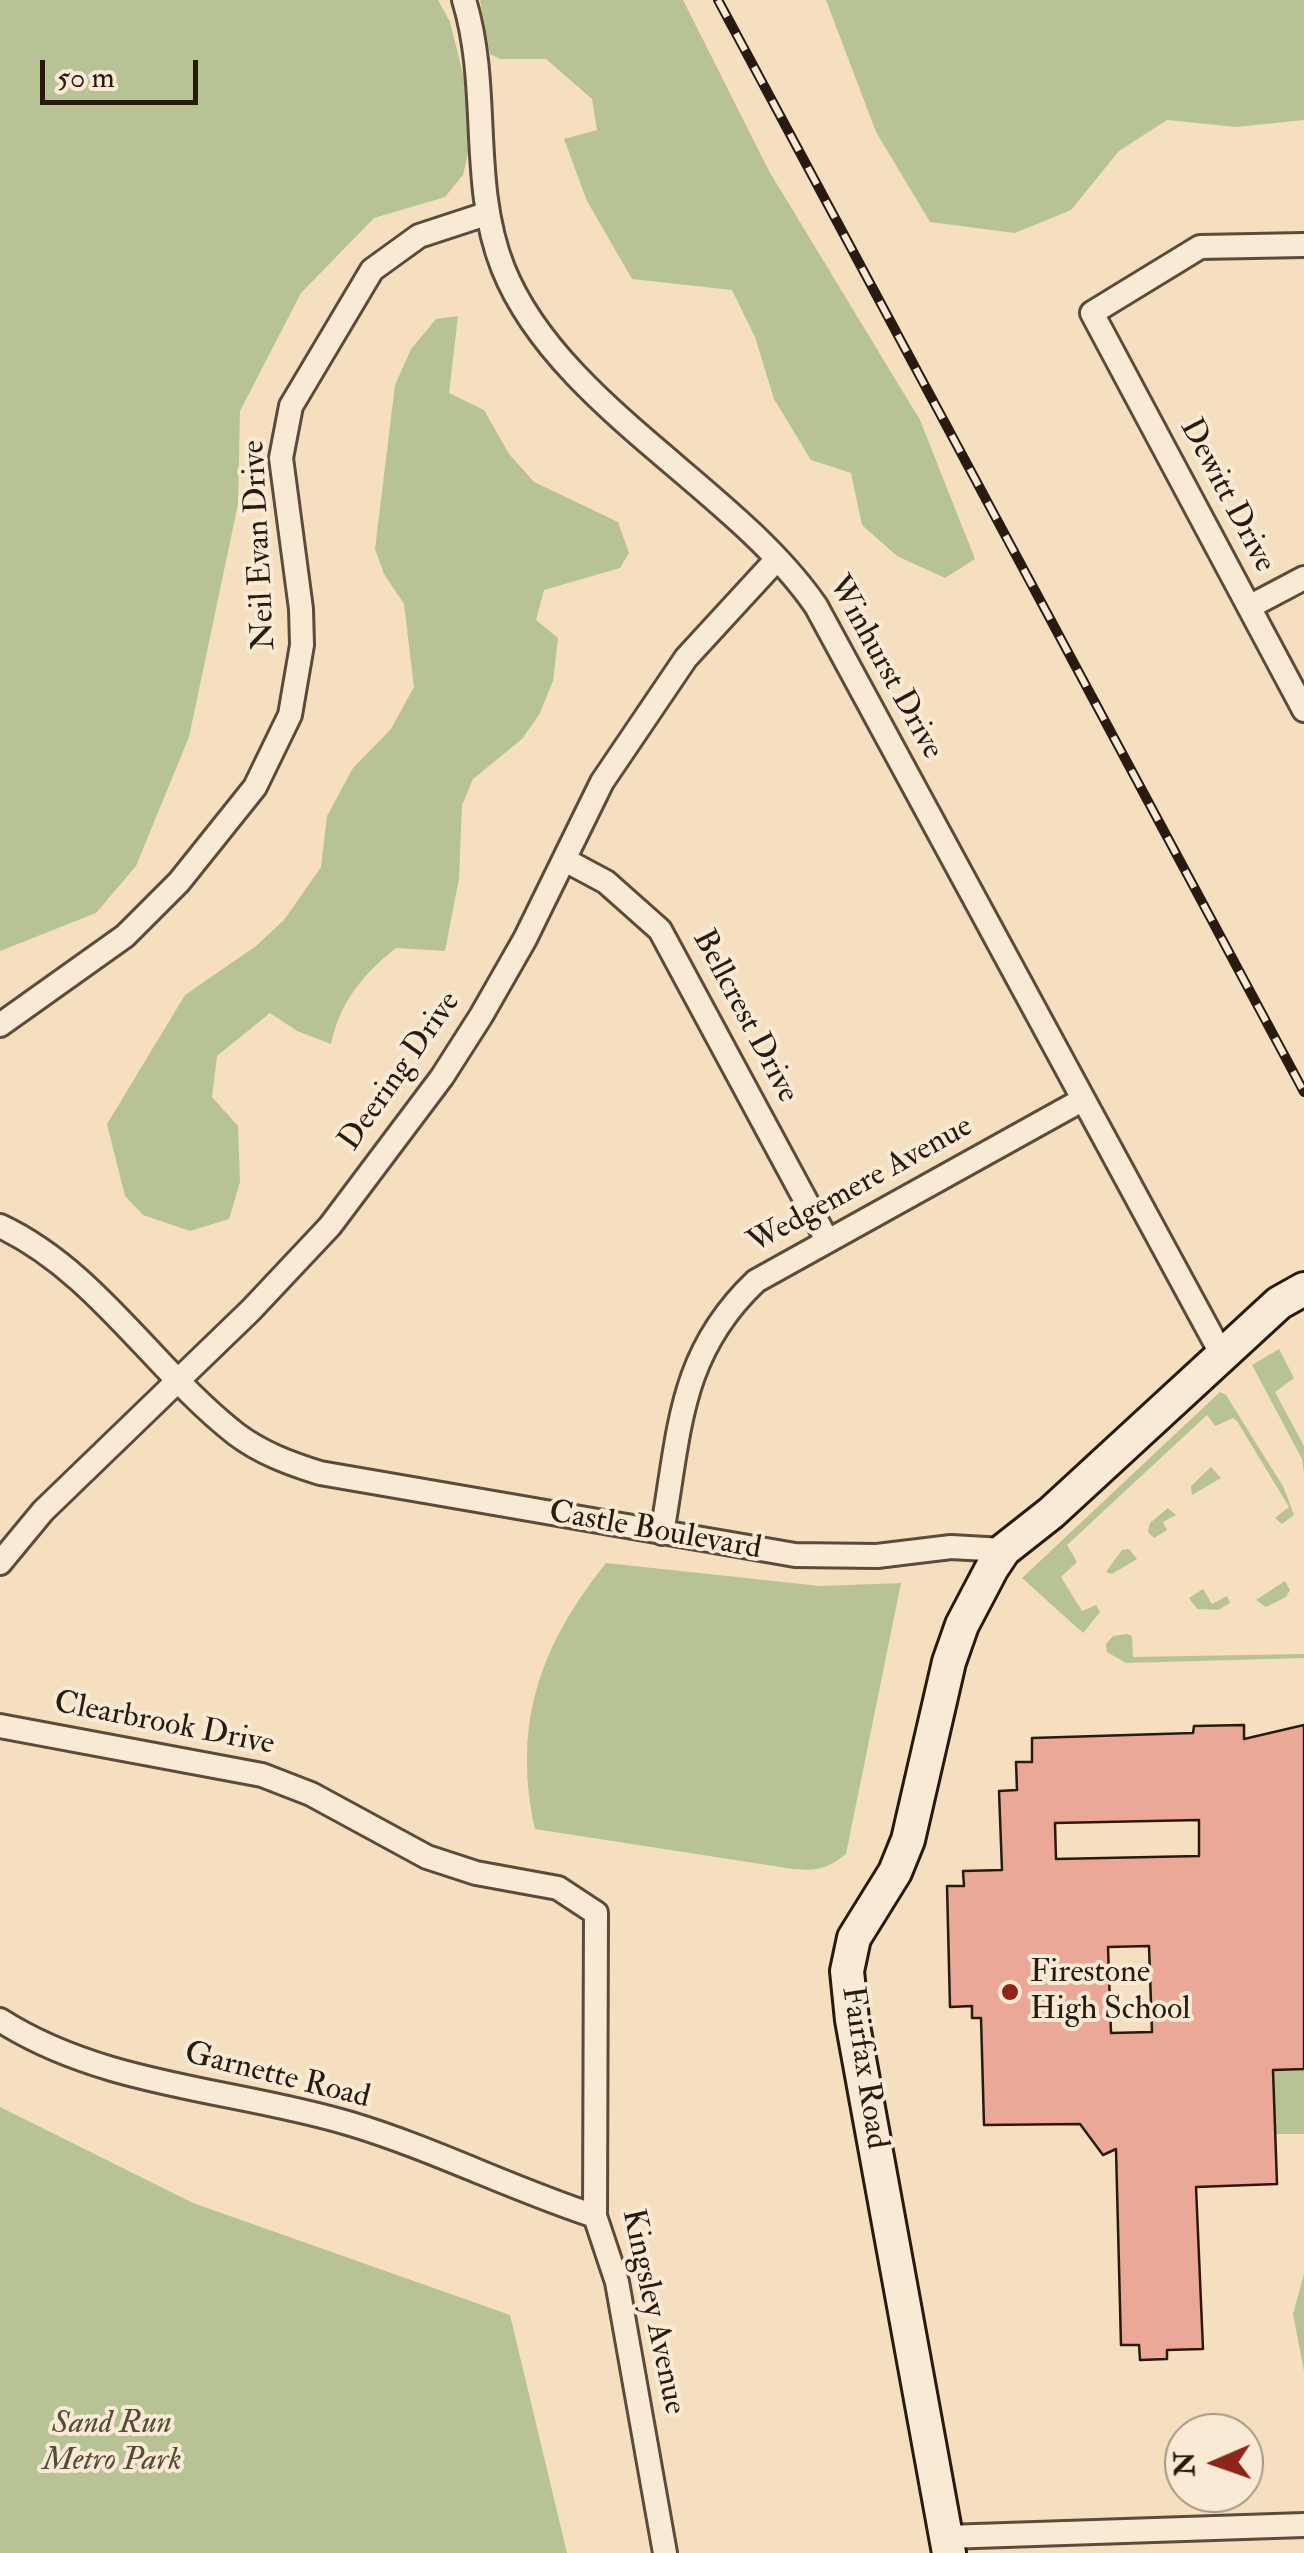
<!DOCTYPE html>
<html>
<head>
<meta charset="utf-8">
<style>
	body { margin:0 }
	#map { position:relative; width:1304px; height:2553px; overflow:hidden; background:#f5dfbe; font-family:"IM FELL Double Pica",serif }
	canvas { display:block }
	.north { position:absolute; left:1164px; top:2413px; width:100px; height:100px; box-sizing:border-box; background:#f8ead5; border:2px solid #a59786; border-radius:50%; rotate:268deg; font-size:28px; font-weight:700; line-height:40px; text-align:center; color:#291a0f }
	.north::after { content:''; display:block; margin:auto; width:35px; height:45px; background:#8f2418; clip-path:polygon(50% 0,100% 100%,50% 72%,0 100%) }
	.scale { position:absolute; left:40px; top:60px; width:158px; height:45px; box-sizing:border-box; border:5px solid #291a0f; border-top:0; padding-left:12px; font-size:30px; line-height:35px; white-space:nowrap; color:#291a0f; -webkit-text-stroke:8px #f8ead5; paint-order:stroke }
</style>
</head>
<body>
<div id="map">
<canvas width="1304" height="2553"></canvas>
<div class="north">N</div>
<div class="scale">50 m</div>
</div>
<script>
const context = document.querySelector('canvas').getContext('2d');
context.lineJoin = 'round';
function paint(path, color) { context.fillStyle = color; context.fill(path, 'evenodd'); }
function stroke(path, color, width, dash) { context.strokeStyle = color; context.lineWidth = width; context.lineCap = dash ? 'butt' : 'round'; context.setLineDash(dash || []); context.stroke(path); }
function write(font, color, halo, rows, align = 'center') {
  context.font = font + ' "IM FELL Double Pica",serif'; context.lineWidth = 8; context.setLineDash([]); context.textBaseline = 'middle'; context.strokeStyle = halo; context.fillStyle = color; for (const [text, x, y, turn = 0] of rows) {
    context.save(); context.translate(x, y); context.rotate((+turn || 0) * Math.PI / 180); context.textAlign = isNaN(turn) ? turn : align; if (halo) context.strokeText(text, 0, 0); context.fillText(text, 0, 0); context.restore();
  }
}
const green = new Path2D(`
	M 0,0 L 438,0 L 450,22 L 475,122 L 463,175 L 445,197 L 374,218 L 301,293 L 240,411 L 238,504 L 189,737 L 136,866 L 96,913 L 0,951 Z
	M 480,0 L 683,0 L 769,171 L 920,420 L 975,559 L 945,578 L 897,556 L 862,525 L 851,473 L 811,460 L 774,399 L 755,337 L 732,290 L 632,279 L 587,201 L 564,139 L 597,130 L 592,99 L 546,59 L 500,59 L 490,54 Z
	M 826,0 L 1304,0 L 1304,120 L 1236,127 L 1167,120 L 1119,151 L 1071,210 L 1015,233 L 930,222 L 876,132 Z
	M 458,316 L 449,393 L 484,410 L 509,454 L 534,482 L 618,522 L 629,553 L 620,568 L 544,590 L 536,620 L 558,638 L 553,681 L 539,715 L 522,739 L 473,779 L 462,805 L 459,878 L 445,951 L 396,948 C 363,974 340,1002 331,1044 L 297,1031 L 270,1013 L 217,1056 L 212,1097 L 238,1126 L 240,1182 L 229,1219 L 190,1231 L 143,1215 L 125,1196 L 107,1124 L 185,995 L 256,946 L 284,920 L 321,867 L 327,816 L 353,768 L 391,729 L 414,687 L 404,604 L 384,574 L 375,549 L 395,385 L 411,349 L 436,319 Z
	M 1279,1349 L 1294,1378 L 1275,1392 L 1304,1446 L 1304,1474 L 1302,1459 L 1252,1365 Z
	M 1220,1392 L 1226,1395 L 1284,1488 L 1294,1515 L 1282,1524 L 1275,1518 L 1289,1507 L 1237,1421 L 1233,1418 L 1215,1426 L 1207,1415 L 1067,1545 L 1077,1562 L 1061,1577 L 1082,1611 L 1096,1605 L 1100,1612 L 1083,1633 L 1022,1578 Z
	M 1211,1467 L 1221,1478 L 1192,1495 L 1191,1486 Z
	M 1168,1508 L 1176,1515 L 1163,1522 L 1167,1530 L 1154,1538 L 1148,1532 L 1150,1523 Z
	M 1129,1549 L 1137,1559 L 1112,1574 L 1106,1572 L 1122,1550 Z
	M 606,1563 L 820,1586 L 901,1583 L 846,1854 C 827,1869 818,1871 793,1869 L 535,1829 C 512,1723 540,1646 606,1563 Z
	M 1285,1581 L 1290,1590 L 1286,1597 L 1266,1607 L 1256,1600 Z
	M 1203,1589 L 1212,1604 L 1227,1596 L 1230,1603 L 1218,1610 L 1197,1609 L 1189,1598 Z
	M 1127,1634 L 1132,1636 L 1133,1657 L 1304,1654 L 1304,1658 L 1126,1663 L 1107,1652 L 1106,1644 L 1113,1636 Z
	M 1304,2068 L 1304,2134 L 1276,2134 L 1273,2070 Z
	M 0,2107 L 193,2203 L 510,2315 L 567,2553 L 0,2553 Z
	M 1304,2274 L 1304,2371 L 1293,2314 Z`);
const building = new Path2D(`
	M 1244,1725 L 1244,1739 L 1304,1725 L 1304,2069 L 1273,2070 L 1277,2184 L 1196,2187 L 1203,2349 L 1167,2350 L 1167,2359 L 1140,2360 L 1139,2345 L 1121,2345 L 1116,2149 L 1103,2155 L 1080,2124 L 984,2125 L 981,2018 L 972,2018 L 972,2006 L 950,2007 L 947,1886 L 964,1886 L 963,1871 L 1002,1870 L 999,1791 L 1017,1790 L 1016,1762 L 1032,1762 L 1032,1738 L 1193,1733 L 1194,1726 ZM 1199,1820 L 1199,1856 L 1056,1859 L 1055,1823 ZM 1149,1946 L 1152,2032 L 1111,2033 L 1108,1947 Z`);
const street = new Path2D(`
	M 464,0 C 491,88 469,182 503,268 C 557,404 735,488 816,606 L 1221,1353
	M 1304,245 L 1200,247 L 1092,313 L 1304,710
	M 1249,607 L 1304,578
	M 565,860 L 606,882 L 660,930 L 827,1240
	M 0,1025 L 125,936 L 179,882 L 255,787 L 290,715 L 302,645 L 301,609 L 281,458 L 291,406 L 372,270 L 419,236 L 486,214
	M 0,1226 C 96,1271 154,1370 236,1434 C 261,1453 291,1464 320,1473 L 795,1555 L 877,1556 L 951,1547 L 1004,1550
	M 662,1533 C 680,1432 678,1355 756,1281 L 1082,1100
	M 0,1563 L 43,1511 L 251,1310 L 330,1226 L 442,1077 L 481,1016 L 525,939 L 602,782 L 686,658 L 777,559
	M 0,1726 L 262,1775 L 311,1794 L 427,1857 L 476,1873 L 558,1888 L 596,1913 L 595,2216 L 617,2282 L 665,2553
	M 0,2020 C 105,2087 235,2089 351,2124 C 434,2149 512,2189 595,2216
	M 946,2537 L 1304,2525`);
const secondary = new Path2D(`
	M 949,2553 L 852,2020 L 847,1971 L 854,1938 L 895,1872 L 908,1840 L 949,1662 L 962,1625 L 992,1568 L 1004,1550 L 1051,1513 L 1279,1303 L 1304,1289`);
const rail = new Path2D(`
	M 718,0 L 1304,1092`);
const markers = [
	[1010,1992,10,"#8f2418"]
];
const streetNames = [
	["Dewitt Drive",1226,496,62],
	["Neil Evan Drive",261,545,-93],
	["Winhurst Drive",884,668,61],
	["Bellcrest Drive",744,1017,62],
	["Deering Drive",401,1072,-55],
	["Wedgemere Avenue",861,1186,-29],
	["Castle Boulevard",655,1532,10],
	["Clearbrook Drive",164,1725,11],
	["Fairfax Road",863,2068,81],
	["Garnette Road",277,2077,14],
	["Kingsley Avenue",652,2312,78]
];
const poiNames = [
	["Firestone",1030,1974],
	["High School",1030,2011]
];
const parkNames = [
	["Sand Run",112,2425],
	["Metro Park",112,2462]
];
paint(green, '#b7c395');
paint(building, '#eba897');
stroke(building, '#291a0f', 2.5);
stroke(street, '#5c4b3b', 28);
stroke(secondary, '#291a0f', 38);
stroke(street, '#f8ead5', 22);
stroke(secondary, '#f8ead5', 32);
stroke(rail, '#291a0f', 10);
stroke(rail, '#f8ead5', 6, [19]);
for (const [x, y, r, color] of markers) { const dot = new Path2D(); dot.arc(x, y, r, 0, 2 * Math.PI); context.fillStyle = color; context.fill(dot); stroke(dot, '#f8ead5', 4); }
write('32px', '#291a0f', '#f8ead5', streetNames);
write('32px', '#291a0f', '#f8ead5', poiNames, 'left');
write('italic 32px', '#544d37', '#f8ead5', parkNames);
</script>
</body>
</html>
